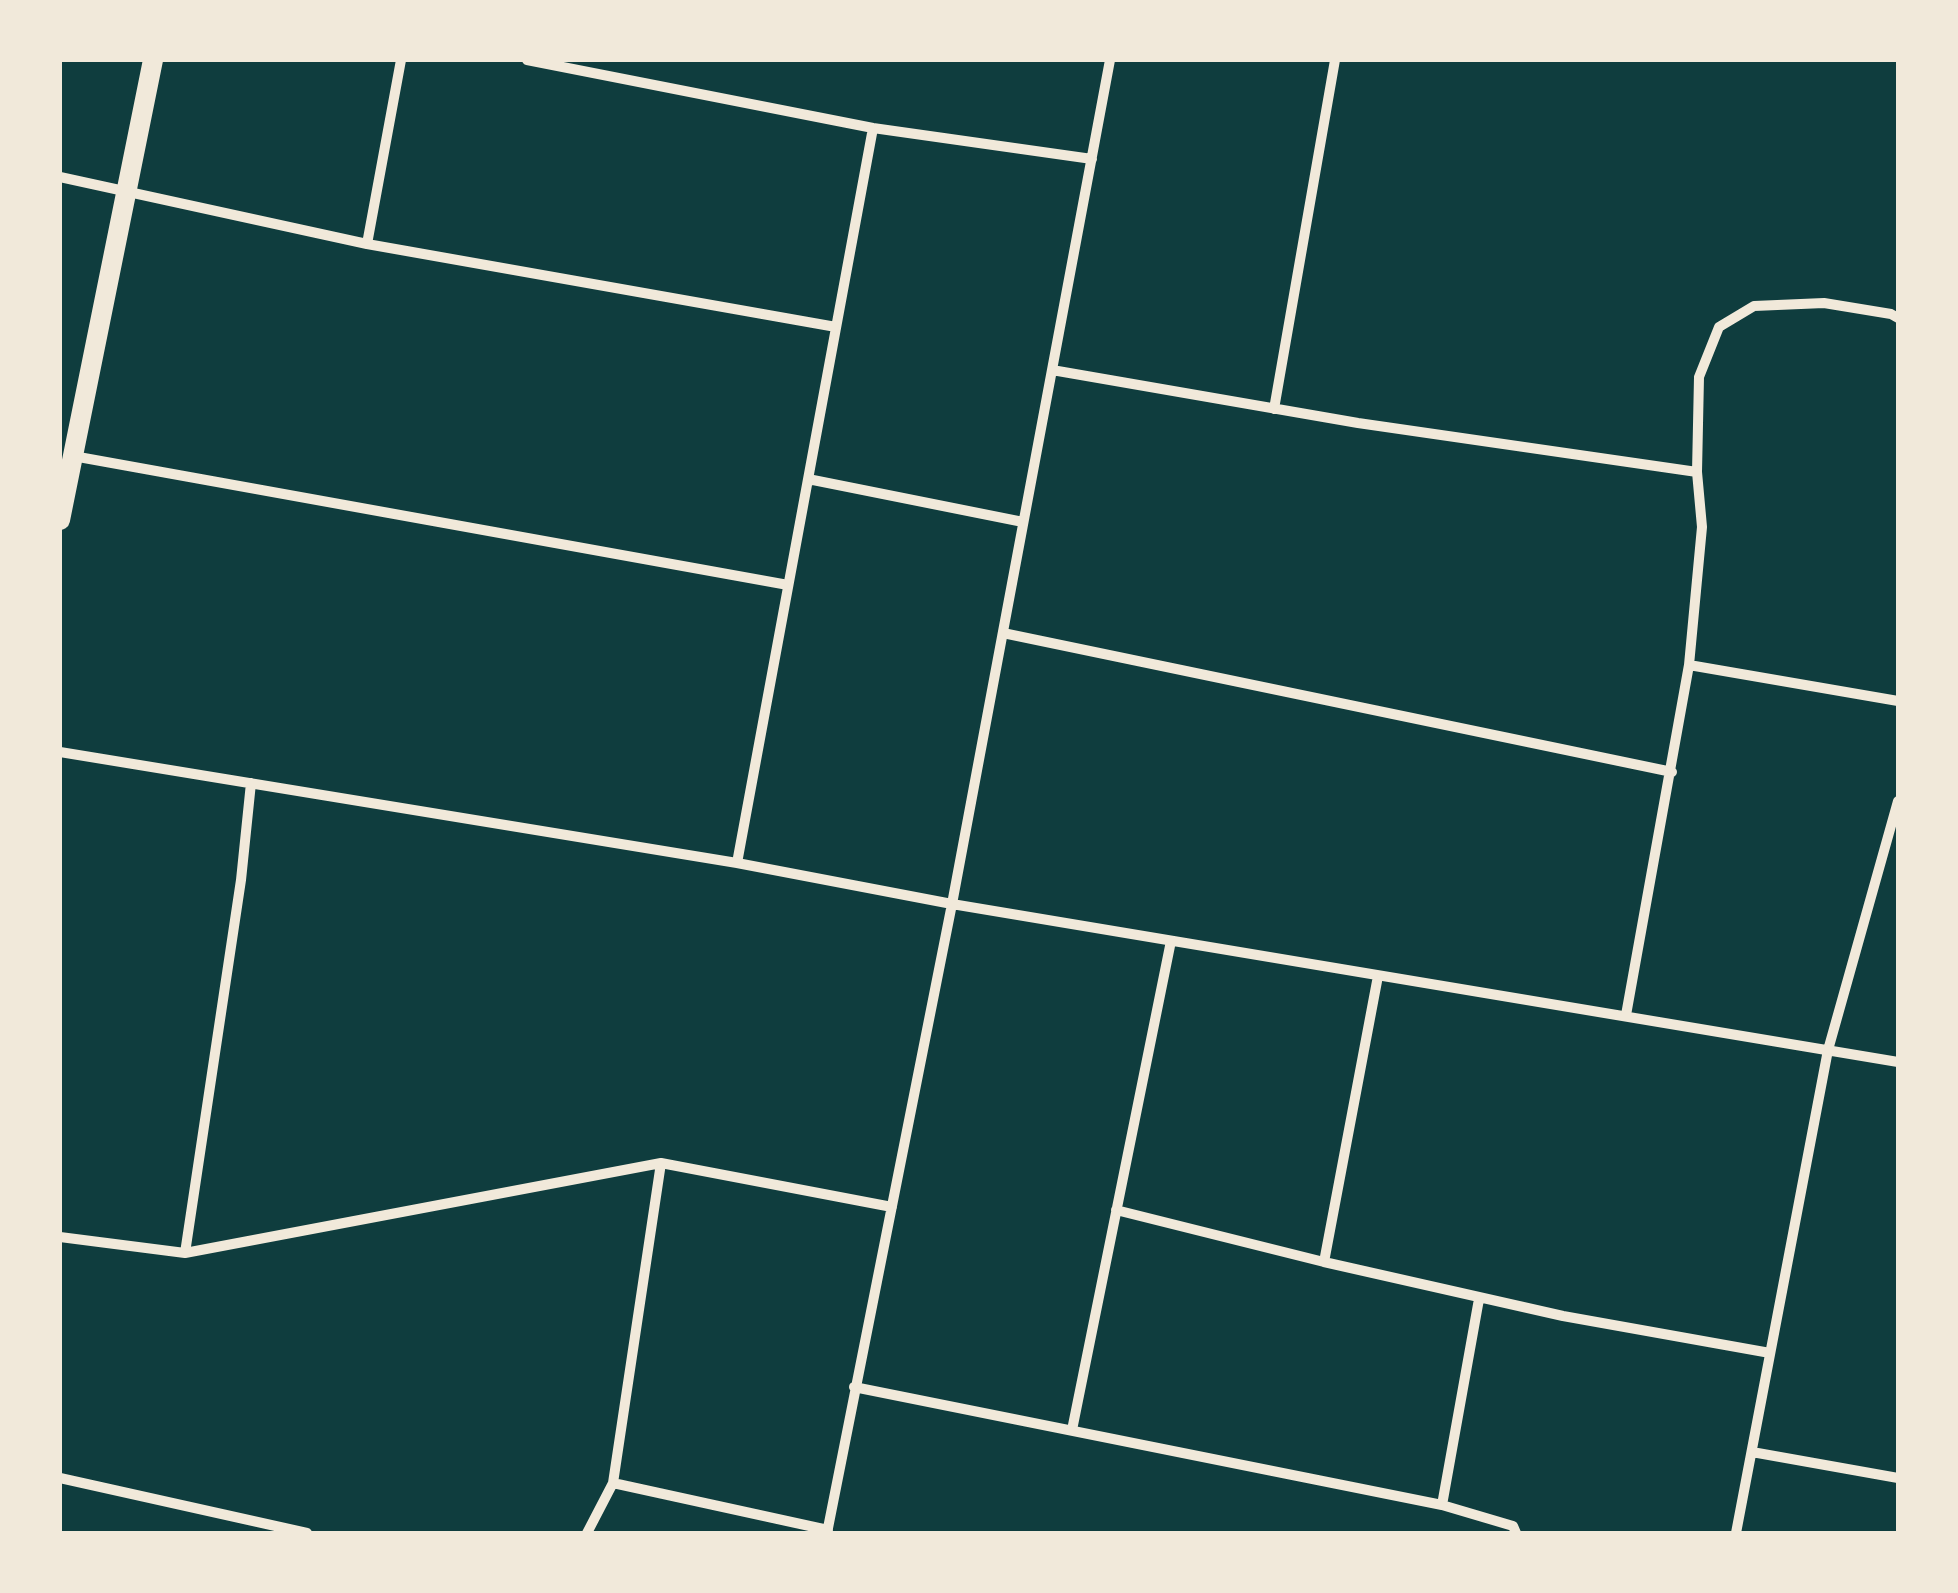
<!DOCTYPE html>
<html>
<head>
<meta charset="utf-8">
<style>
	body { margin:0 }
	#map { position:relative; width:1958px; height:1593px; overflow:hidden; background:#0f3d3e; font-family:Helvetica,sans-serif }
	canvas { display:block }
	.frame { position:absolute; inset:0; border:62px solid #f1e9da; pointer-events:none }
</style>
</head>
<body>
<div id="map">
<canvas width="1958" height="1593"></canvas>
<div class="frame"></div>
</div>
<script>
const context = document.querySelector('canvas').getContext('2d');
context.lineJoin = 'round';
function stroke(path, color, width, dash) { context.strokeStyle = color; context.lineWidth = width; context.lineCap = dash ? 'butt' : 'round'; context.setLineDash(dash || []); context.stroke(path); }
const minor = new Path2D(`
	M 527,60 L 873,128 L 1092,159
	M 60,177 L 367,244 L 836,327
	M 367,244 L 401,60
	M 1052,370 L 1358,423 L 1697,472
	M 1274,409 L 1335,60
	M 73,456 L 788,585
	M 808,479 L 1023,522
	M 1003,633 L 1672,772
	M 1689,665 L 1898,701
	M 60,752 L 737,863 L 952,904 L 1898,1062
	M 737,863 L 873,128
	M 1378,976 L 1324,1262 L 1563,1316 L 1770,1353
	M 1626,1015 L 1689,665 L 1702,527 L 1697,472 L 1699,377 L 1719,327 L 1754,306 L 1824,303 L 1891,314 L 1898,318
	M 1116,1210 L 1324,1262
	M 60,1237 L 185,1253 L 661,1163 L 892,1207
	M 185,1253 L 241,880 L 251,783
	M 854,1387 L 1442,1505 L 1513,1526 L 1516,1533
	M 1072,1430 L 1171,941
	M 1752,1452 L 1898,1478
	M 60,1478 L 307,1533
	M 613,1483 L 828,1530
	M 1442,1505 L 1479,1299
	M 587,1533 L 613,1483 L 661,1163
	M 827,1533 L 952,904 L 1110,60
	M 1736,1533 L 1828,1050 L 1898,801`);
const secondary = new Path2D(`
	M 60,520 L 153,60`);
stroke(minor, '#f1e9da', 10);
stroke(secondary, '#f1e9da', 20);
</script>
</body>
</html>
